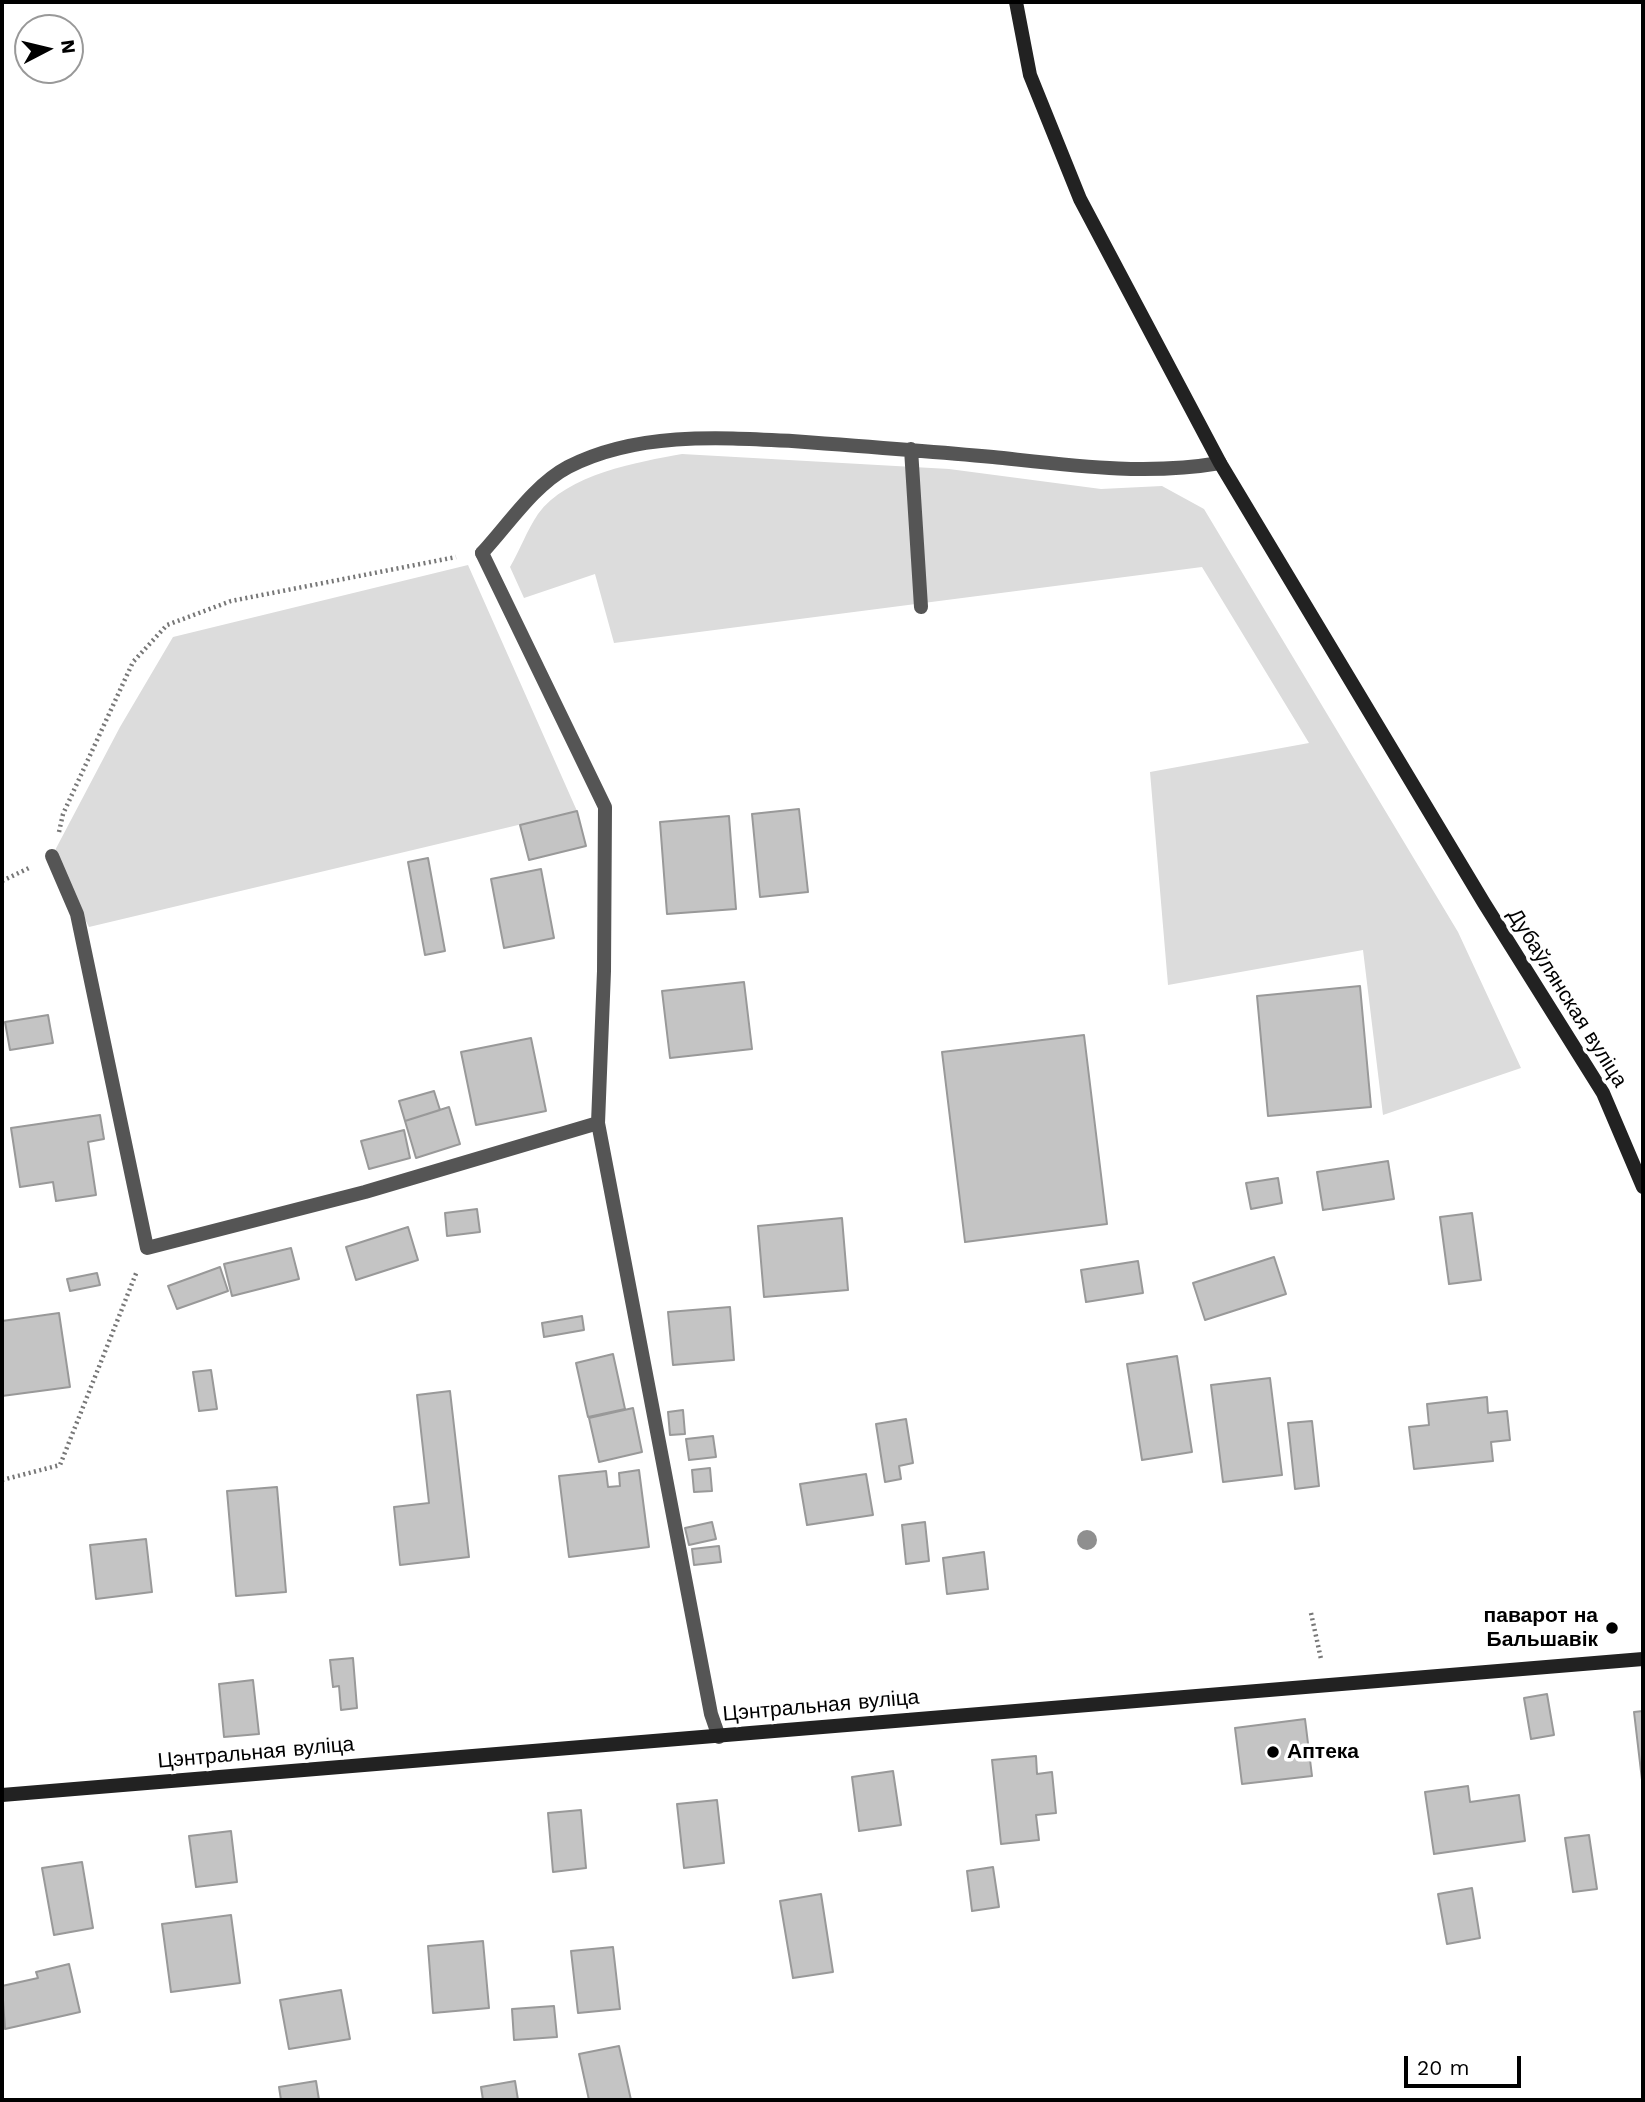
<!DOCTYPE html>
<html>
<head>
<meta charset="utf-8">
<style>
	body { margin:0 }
	#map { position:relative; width:1645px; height:2102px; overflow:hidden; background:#fff; font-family:"Work Sans",sans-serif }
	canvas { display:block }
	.frame { position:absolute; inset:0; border:4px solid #000; pointer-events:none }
	.north { position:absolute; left:14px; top:14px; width:70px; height:70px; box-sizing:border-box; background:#fff; border:2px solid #999; border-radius:50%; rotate:83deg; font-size:19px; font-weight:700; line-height:28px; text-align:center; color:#000 }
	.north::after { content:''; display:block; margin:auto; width:24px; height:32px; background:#000; clip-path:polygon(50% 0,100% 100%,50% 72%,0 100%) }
	.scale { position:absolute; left:1404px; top:2056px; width:117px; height:32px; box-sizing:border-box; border:4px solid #000; border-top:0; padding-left:9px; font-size:21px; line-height:24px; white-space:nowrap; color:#000; -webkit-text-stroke:5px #fff; paint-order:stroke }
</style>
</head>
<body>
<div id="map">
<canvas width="1645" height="2102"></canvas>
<div class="frame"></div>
<div class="north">N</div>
<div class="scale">20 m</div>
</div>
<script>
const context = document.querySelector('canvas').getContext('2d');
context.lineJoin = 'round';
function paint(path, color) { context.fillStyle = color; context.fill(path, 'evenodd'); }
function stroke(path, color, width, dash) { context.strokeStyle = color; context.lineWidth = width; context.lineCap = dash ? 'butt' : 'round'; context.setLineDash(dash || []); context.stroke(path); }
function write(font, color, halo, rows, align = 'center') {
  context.font = font + ' "Work Sans",sans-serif'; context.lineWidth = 7; context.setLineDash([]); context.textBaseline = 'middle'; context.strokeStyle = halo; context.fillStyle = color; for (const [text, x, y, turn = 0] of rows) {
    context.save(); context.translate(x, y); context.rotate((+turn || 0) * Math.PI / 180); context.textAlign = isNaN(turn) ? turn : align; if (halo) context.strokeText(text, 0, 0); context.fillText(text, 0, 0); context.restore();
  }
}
const green = new Path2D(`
	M 682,454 L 949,469 L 1101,489 L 1162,486 L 1204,509 L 1458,932 L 1521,1068 L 1383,1115 L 1363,950 L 1168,985 L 1150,772 L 1309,743 L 1202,567 L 614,643 L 595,574 L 524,598 L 510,567 C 520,550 527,530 538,514 C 567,474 638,462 682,454 Z
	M 468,565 L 577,811 L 89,927 L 52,856 L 120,727 L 173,637 Z`);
const building = new Path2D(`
	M 799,809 L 808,892 L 760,897 L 752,814 Z
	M 577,811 L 586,846 L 529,860 L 520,825 Z
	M 729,816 L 736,909 L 667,914 L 660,822 Z
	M 428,858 L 445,951 L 425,955 L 408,862 Z
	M 541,869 L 554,938 L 504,948 L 491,879 Z
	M 744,982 L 752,1049 L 670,1058 L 662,991 Z
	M 1360,986 L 1371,1107 L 1268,1116 L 1257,996 Z
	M 48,1015 L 53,1043 L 10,1050 L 5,1022 Z
	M 1084,1035 L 1107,1224 L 965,1242 L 942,1052 Z
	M 531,1038 L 546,1111 L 476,1125 L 461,1052 Z
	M 434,1091 L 440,1110 L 405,1121 L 399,1101 Z
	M 449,1107 L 460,1144 L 416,1158 L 405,1121 Z
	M 100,1115 L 104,1139 L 88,1142 L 96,1195 L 56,1201 L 53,1182 L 20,1187 L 11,1128 Z
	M 404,1130 L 410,1158 L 369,1169 L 361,1141 Z
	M 1388,1161 L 1394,1199 L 1323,1210 L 1317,1172 Z
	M 1278,1178 L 1282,1203 L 1251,1209 L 1246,1183 Z
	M 477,1209 L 480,1232 L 447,1236 L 445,1213 Z
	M 1472,1213 L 1481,1280 L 1449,1284 L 1440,1217 Z
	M 842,1218 L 848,1290 L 764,1297 L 758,1226 Z
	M 408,1227 L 418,1260 L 356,1280 L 346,1247 Z
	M 291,1248 L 299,1279 L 232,1296 L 224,1264 Z
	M 1274,1257 L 1286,1294 L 1205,1320 L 1193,1283 Z
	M 1138,1261 L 1143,1293 L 1086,1302 L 1081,1270 Z
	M 220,1267 L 228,1291 L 177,1309 L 168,1286 Z
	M 97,1273 L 100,1285 L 70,1291 L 67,1279 Z
	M 730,1307 L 734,1360 L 673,1365 L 668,1312 Z
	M 59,1313 L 70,1387 L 2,1396 L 2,1321 Z
	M 582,1316 L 584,1330 L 544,1337 L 542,1323 Z
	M 613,1354 L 625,1409 L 588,1417 L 576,1363 Z
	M 1177,1356 L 1192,1452 L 1142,1460 L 1127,1364 Z
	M 211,1370 L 217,1409 L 199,1411 L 193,1372 Z
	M 1270,1378 L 1282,1475 L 1223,1482 L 1211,1385 Z
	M 450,1391 L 469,1557 L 400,1565 L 394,1507 L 429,1503 L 417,1395 Z
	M 1487,1397 L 1488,1413 L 1507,1411 L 1510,1440 L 1491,1442 L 1493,1461 L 1414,1469 L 1409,1427 L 1429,1425 L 1427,1404 Z
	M 633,1408 L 642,1452 L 599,1462 L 589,1418 Z
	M 683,1410 L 685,1434 L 670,1435 L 668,1412 Z
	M 906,1419 L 913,1463 L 899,1466 L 901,1479 L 885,1482 L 876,1424 Z
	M 1312,1421 L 1319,1486 L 1295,1489 L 1288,1423 Z
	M 713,1436 L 716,1457 L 689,1460 L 686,1439 Z
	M 710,1468 L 712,1491 L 694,1492 L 692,1470 Z
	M 639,1470 L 649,1547 L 569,1557 L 559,1476 L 606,1471 L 608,1487 L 620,1486 L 619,1473 Z
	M 866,1474 L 873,1515 L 807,1525 L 800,1484 Z
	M 277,1487 L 286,1592 L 236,1596 L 227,1491 Z
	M 712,1522 L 716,1539 L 689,1545 L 685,1528 Z
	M 925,1522 L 929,1561 L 906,1564 L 902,1525 Z
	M 146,1539 L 152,1592 L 96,1599 L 90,1545 Z
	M 719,1546 L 721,1562 L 694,1565 L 692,1549 Z
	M 984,1552 L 988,1589 L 947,1594 L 943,1558 Z
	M 353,1658 L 357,1708 L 341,1710 L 339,1686 L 333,1687 L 330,1660 Z
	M 253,1680 L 259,1734 L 224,1737 L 219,1684 Z
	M 1547,1694 L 1554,1735 L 1531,1739 L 1524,1698 Z
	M 1643,1711 L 1643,1780 L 1642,1780 L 1634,1712 Z
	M 1305,1719 L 1312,1776 L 1242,1784 L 1235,1728 Z
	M 1036,1756 L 1037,1774 L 1052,1772 L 1056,1813 L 1036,1815 L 1039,1840 L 1001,1844 L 992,1760 Z
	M 893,1771 L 901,1825 L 859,1831 L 852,1777 Z
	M 1468,1786 L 1470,1802 L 1519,1795 L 1525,1841 L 1434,1854 L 1425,1792 Z
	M 717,1800 L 724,1863 L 684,1868 L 677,1804 Z
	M 581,1810 L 586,1868 L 553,1872 L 548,1813 Z
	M 231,1831 L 237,1882 L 196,1887 L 189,1836 Z
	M 1589,1835 L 1597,1889 L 1573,1892 L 1565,1838 Z
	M 82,1862 L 93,1928 L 54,1935 L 42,1868 Z
	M 993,1867 L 999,1907 L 972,1911 L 967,1871 Z
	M 1472,1888 L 1480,1938 L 1447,1944 L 1438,1894 Z
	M 821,1894 L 833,1972 L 793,1978 L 780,1901 Z
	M 231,1915 L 240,1983 L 171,1992 L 162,1924 Z
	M 483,1941 L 489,2008 L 433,2013 L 428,1946 Z
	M 613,1947 L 620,2009 L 578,2013 L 571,1951 Z
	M 69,1964 L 80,2012 L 5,2029 L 2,1986 L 38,1978 L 36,1972 Z
	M 341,1990 L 350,2039 L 289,2049 L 280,2000 Z
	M 554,2006 L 557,2037 L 514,2040 L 512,2009 Z
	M 619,2046 L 631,2100 L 589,2100 L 579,2054 Z
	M 316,2081 L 319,2100 L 281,2100 L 279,2087 Z
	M 515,2081 L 518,2100 L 483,2100 L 481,2087 Z`);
const path = new Path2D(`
	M 59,832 L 63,814 L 133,662 L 167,625 L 231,601 L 456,557
	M 2,881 L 29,868
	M 2,1480 L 60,1465 L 137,1271
	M 1311,1613 L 1321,1659`);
const service = new Path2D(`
	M 911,449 L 921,607
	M 482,553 C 508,525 534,485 568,467 C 636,432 718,437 792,441 C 859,446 926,451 993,457 C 1068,465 1144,476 1220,463`);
const minor = new Path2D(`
	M 482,553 L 605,807 L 604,971 L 598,1123 L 711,1714 L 719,1737
	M 52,856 L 77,914 L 147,1248 L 365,1192 L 598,1123`);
const secondary = new Path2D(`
	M 1016,2 L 1030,75 L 1080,199 L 1220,463 L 1484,903 L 1603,1093 L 1643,1187
	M 2,1795 L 1643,1659`);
const trees = [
	[1087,1540]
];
const markers = [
	[1612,1628,7,"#000"],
	[1273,1752,7,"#000"]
];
const streetNames = [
	["Дубаўлянская вуліца",1567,998,58],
	["Цэнтральная вуліца",821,1706,-5],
	["Цэнтральная вуліца",256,1753,-5]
];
const poiNames = [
	["паварот на",1598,1616],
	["Бальшавік",1598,1640],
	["Аптека",1287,1752,"left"]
];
paint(green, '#dcdcdc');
paint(building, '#c4c4c4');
stroke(building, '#999', 2);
stroke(path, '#777', 4.5, [2, 3.5]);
stroke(service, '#555', 14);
stroke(minor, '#555', 14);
stroke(secondary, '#222', 14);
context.fillStyle = '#8f8f8f';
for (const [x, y] of trees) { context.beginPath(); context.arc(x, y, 10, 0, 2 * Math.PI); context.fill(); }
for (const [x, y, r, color] of markers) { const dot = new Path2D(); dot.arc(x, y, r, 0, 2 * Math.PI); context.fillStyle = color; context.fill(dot); stroke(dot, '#fff', 2.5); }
write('21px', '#000', '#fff', streetNames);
write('bold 21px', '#000', '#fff', poiNames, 'right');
</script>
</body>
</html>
